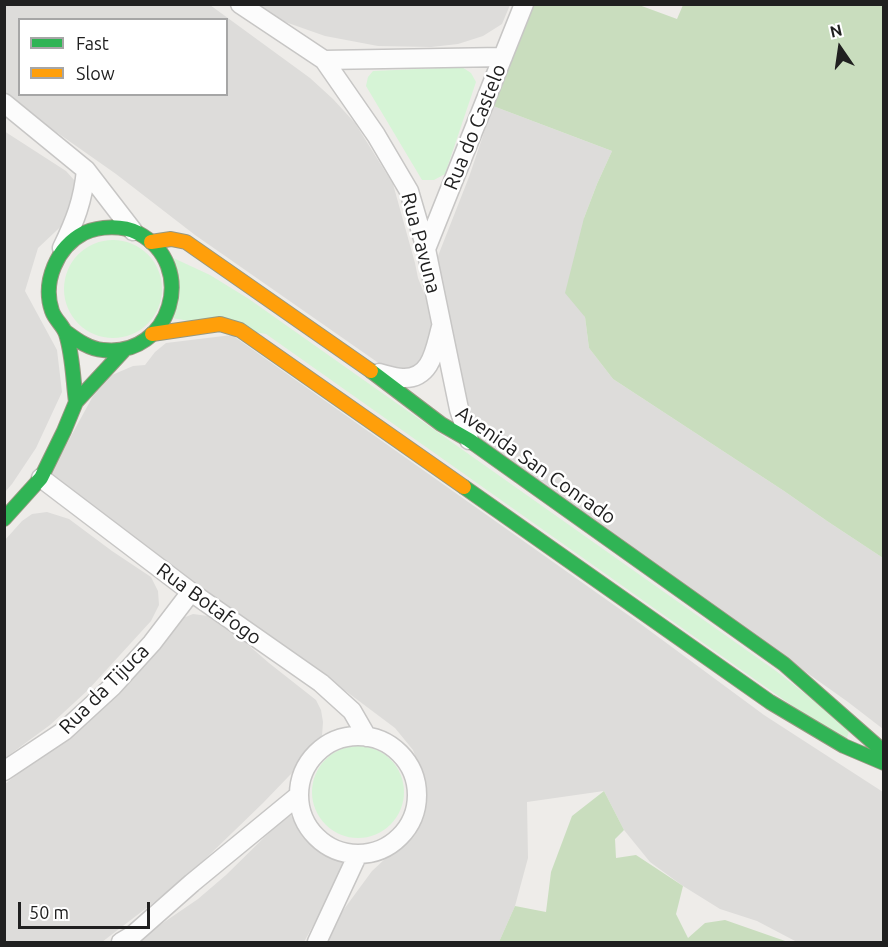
<!DOCTYPE html>
<html>
<head>
<meta charset="utf-8">
<style>
	body { margin:0 }
	#map { position:relative; width:888px; height:947px; overflow:hidden; background:#eeece9; font-family:Ubuntu,sans-serif }
	canvas { display:block }
	.frame { position:absolute; inset:0; border:6px solid #202020; pointer-events:none }
	.legend { position:absolute; left:18px; top:18px; width:210px; height:78px; box-sizing:border-box; background:#fff; border:2px solid #a6a6a6; margin:0; padding:8px 10px; list-style:none; font-size:18px; color:#202020 }
	.legend li { display:flex; align-items:center; gap:12px; height:30px }
	.legend b { width:30px; border:2px solid #a6a6a6 }
	.north { position:absolute; left:810px; top:18px; width:60px; height:60px; -webkit-text-stroke:4px #fff; paint-order:stroke; rotate:347deg; font-size:16px; font-weight:700; line-height:24px; text-align:center; color:#202020 }
	.north::after { content:''; display:block; margin:auto; width:21px; height:27px; background:#202020; clip-path:polygon(50% 0,100% 100%,50% 72%,0 100%) }
	.scale { position:absolute; left:18px; top:902px; width:132px; height:27px; box-sizing:border-box; border:3px solid #202020; border-top:0; padding-left:8px; font-size:18px; line-height:21px; white-space:nowrap; color:#202020; -webkit-text-stroke:4px #fff; paint-order:stroke }
</style>
</head>
<body>
<div id="map">
<canvas width="888" height="947"></canvas>
<div class="frame"></div>
<ul class="legend">
<li><b style="height:8px;background:#30b455"></b>Fast</li>
<li><b style="height:8px;background:#ff9f0a"></b>Slow</li>
</ul>
<div class="north">N</div>
<div class="scale">50 m</div>
</div>
<script>
const context = document.querySelector('canvas').getContext('2d');
context.lineJoin = 'round';
function paint(path, color) { context.fillStyle = color; context.fill(path, 'evenodd'); }
function stroke(path, color, width, dash) { context.strokeStyle = color; context.lineWidth = width; context.lineCap = dash ? 'butt' : 'round'; context.setLineDash(dash || []); context.stroke(path); }
function write(font, color, halo, rows, align = 'center') {
  context.font = font + ' Ubuntu,sans-serif'; context.lineWidth = 5; context.setLineDash([]); context.textBaseline = 'middle'; context.strokeStyle = halo; context.fillStyle = color; for (const [text, x, y, turn = 0] of rows) {
    context.save(); context.translate(x, y); context.rotate((+turn || 0) * Math.PI / 180); context.textAlign = isNaN(turn) ? turn : align; if (halo) context.strokeText(text, 0, 0); context.fillText(text, 0, 0); context.restore();
  }
}
const residential = new Path2D(`
	M 5,5 L 210,5 L 310,78 L 333,99 L 355,123 L 393,184 L 415,263 L 418,278 L 434,318 L 426,364 L 412,373 L 390,371 L 195,235 L 116,174 L 5,96 ZM 20,20 L 226,20 L 226,94 L 20,94 Z
	M 250,5 L 510,5 L 502,24 L 483,36 L 458,44 L 431,47 L 378,46 L 325,36 L 271,17 Z
	M 493,106 L 612,151 L 597,184 L 584,218 L 585,317 L 589,348 L 613,379 L 784,491 L 827,521 L 883,558 L 883,729 L 848,702 L 472,435 L 436,261 L 469,177 Z
	M 4,131 L 66,171 L 75,181 L 79,199 L 72,216 L 38,248 L 25,291 L 57,350 L 62,392 L 36,448 L 12,484 L 5,492 Z
	M 232,335 L 638,622 L 764,715 L 883,792 L 883,942 L 797,942 L 757,921 L 720,909 L 683,886 L 650,862 L 624,830 L 604,791 L 527,802 L 528,858 L 515,906 L 499,942 L 323,942 L 336,920 L 372,871 L 400,845 L 421,817 L 426,794 L 423,777 L 413,750 L 395,728 L 347,692 L 295,657 L 242,617 L 139,545 L 48,478 L 93,396 L 112,375 L 133,366 L 145,365 L 155,352 L 166,343 Z
	M 47,512 L 69,519 L 112,551 L 151,577 L 158,591 L 159,605 L 151,621 L 88,690 L 50,725 L 5,758 L 5,540 L 22,521 L 32,514 Z
	M 193,614 L 208,616 L 224,624 L 269,663 L 316,700 L 321,710 L 323,722 L 322,736 L 316,748 L 263,803 L 202,862 L 166,893 L 102,942 L 5,942 L 5,784 L 44,753 L 178,620 Z
	M 290,815 L 299,823 L 310,838 L 319,849 L 334,858 L 342,861 L 344,870 L 304,942 L 135,942 L 198,899 L 226,875 L 284,818 Z`);
const forest = new Path2D(`
	M 533,5 L 639,5 L 677,19 L 683,5 L 883,5 L 883,558 L 827,521 L 784,491 L 613,379 L 589,348 L 585,317 L 565,293 L 584,218 L 597,184 L 612,151 L 493,106 Z
	M 604,791 L 624,830 L 615,839 L 616,858 L 636,855 L 683,886 L 676,914 L 688,938 L 705,923 L 725,920 L 788,942 L 499,942 L 515,906 L 546,912 L 551,872 L 572,816 Z`);
const park = new Path2D(`
	M 462,67 L 471,73 L 476,82 L 445,174 L 434,180 L 422,180 L 366,86 L 368,77 L 373,71 Z
	M64 289a49 49 0 1 1 98 0a49 49 0 1 1-98 0Z
	M 169,256 L 210,275 L 249,299 L 776,671 L 850,729 L 845,743 L 266,334 L 172,318 Z
	M312 792a46 46 0 1 1 92 0a46 46 0 1 1-92 0Z`);
const street = new Path2D(`
	M 240,4 L 324,60 L 376,135 L 409,191 L 426,249 L 459,409 L 469,440
	M 324,60 L 503,57
	M 4,103 L 86,170 L 133,231
	M 62,248 C 75,221 83,201 86,170
	M 426,249 L 524,4
	M 379,373 C 387,375 395,378 403,378 C 432,379 435,348 441,327
	M 41,478 L 191,592 L 321,683 L 352,711 L 367,737
	M299 795a59 59 0 1 1 118 0a59 59 0 1 1-118 0Z
	M 4,771 L 64,731 L 113,686 L 152,643 L 191,592
	M 121,942 L 133,935 L 192,883 L 299,795
	M 317,942 L 358,854`);
const fast = new Path2D(`
	M 66,332 C 77,340 89,349 103,350 C 171,358 199,265 138,233 C 122,225 100,226 84,233 C 57,247 42,282 52,311 C 55,320 63,325 66,334 C 73,356 73,380 76,402
	M 371,371 L 441,424 L 469,440 L 784,664 L 884,752
	M 464,487 L 770,702 L 844,746 L 884,763
	M 4,519 L 41,478 L 64,431 L 76,402 L 125,349`);
const slow = new Path2D(`
	M 151,242 L 171,239 L 186,242 L 371,371
	M 152,334 L 220,324 L 240,330 L 464,487`);
const streetNames = [
	["Rua do Castelo",475,127,-68],
	["Rua Pavuna",421,243,75],
	["Avenida San Conrado",536,465,35],
	["Rua Botafogo",209,604,36],
	["Rua da Tijuca",104,689,-45]
];
paint(residential, '#dddcda');
paint(forest, '#c9ddbe');
paint(park, '#d6f4d6');
stroke(street, '#c7c6c5', 21);
stroke(fast, '#979880', 16);
stroke(slow, '#979880', 16);
stroke(street, '#fcfcfc', 18);
stroke(fast, '#30b455', 14);
stroke(slow, '#ff9f0a', 14);
write('20px', '#202020', '#fff', streetNames);
</script>
</body>
</html>
